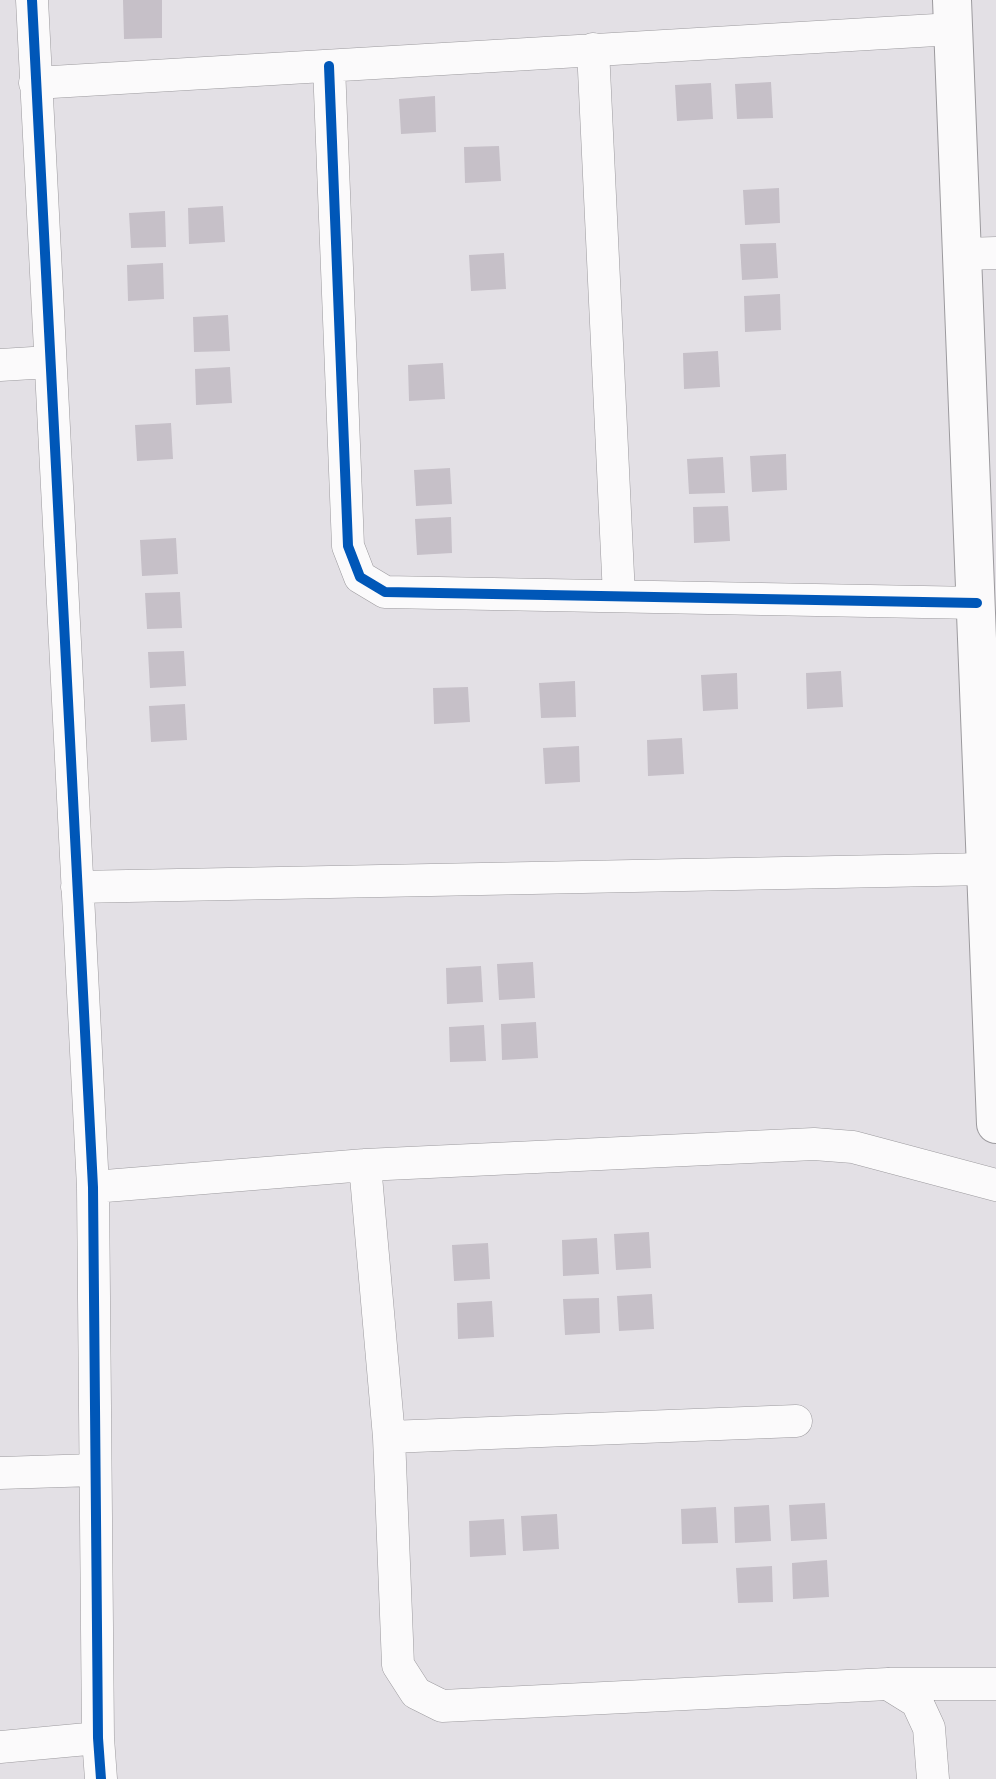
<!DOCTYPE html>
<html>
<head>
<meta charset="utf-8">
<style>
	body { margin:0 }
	canvas { display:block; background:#e3e0e5 }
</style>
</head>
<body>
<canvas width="996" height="1779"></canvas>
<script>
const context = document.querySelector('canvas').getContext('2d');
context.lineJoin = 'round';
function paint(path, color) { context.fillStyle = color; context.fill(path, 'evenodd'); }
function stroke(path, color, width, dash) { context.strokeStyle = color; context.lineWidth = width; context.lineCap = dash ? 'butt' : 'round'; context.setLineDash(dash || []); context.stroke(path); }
const building = new Path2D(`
	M 123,0 L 162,0 L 162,38 L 124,39 Z
	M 771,82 L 773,118 L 737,119 L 735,84 Z
	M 711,83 L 713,119 L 677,121 L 675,85 Z
	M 435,96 L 436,132 L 401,134 L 399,99 Z
	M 499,146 L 501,181 L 465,183 L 464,147 Z
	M 779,188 L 780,223 L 745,225 L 743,190 Z
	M 223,206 L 225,242 L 189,244 L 188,208 Z
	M 165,211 L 166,247 L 131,248 L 129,213 Z
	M 776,243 L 778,278 L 742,280 L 740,244 Z
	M 504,253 L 506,289 L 471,291 L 469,255 Z
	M 163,263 L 164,299 L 128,301 L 127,265 Z
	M 780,294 L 781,330 L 745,332 L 744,296 Z
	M 228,315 L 230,351 L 194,352 L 193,317 Z
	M 718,351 L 720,387 L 684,389 L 683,353 Z
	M 443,363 L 445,399 L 409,401 L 408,365 Z
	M 230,367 L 232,403 L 196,405 L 195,369 Z
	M 171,423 L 173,459 L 137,461 L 135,425 Z
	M 786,454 L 787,490 L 752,492 L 750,456 Z
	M 723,457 L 725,493 L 689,494 L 687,459 Z
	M 450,468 L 452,504 L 416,506 L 414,470 Z
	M 728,506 L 730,541 L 694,543 L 693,507 Z
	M 451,517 L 452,553 L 417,555 L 415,519 Z
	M 176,538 L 178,574 L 142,576 L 140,540 Z
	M 180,592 L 182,628 L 147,629 L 145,593 Z
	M 184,651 L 186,686 L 150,688 L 148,652 Z
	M 841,671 L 843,707 L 807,709 L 806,673 Z
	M 737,673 L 738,709 L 703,711 L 701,675 Z
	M 575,681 L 576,717 L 541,718 L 539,683 Z
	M 468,687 L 470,722 L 434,724 L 433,688 Z
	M 185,704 L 187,740 L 151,742 L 149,706 Z
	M 682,738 L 684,774 L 648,776 L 647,740 Z
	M 579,746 L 580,782 L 545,784 L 543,748 Z
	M 533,962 L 535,998 L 499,1000 L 497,964 Z
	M 481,966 L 483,1002 L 447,1004 L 446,968 Z
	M 536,1022 L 538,1058 L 502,1060 L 501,1024 Z
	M 484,1025 L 486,1061 L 450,1062 L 449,1027 Z
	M 649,1232 L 651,1268 L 616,1270 L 614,1234 Z
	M 597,1238 L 599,1274 L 563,1276 L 562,1240 Z
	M 488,1243 L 490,1279 L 454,1281 L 452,1245 Z
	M 652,1294 L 654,1329 L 619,1331 L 617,1296 Z
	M 599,1298 L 600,1333 L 565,1335 L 563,1299 Z
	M 492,1301 L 494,1337 L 458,1339 L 457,1303 Z
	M 825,1503 L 827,1539 L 791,1541 L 789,1505 Z
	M 769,1505 L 771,1541 L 735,1543 L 734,1507 Z
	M 716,1507 L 718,1543 L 682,1544 L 681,1509 Z
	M 557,1514 L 559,1549 L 523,1551 L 521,1516 Z
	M 504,1519 L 506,1555 L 470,1557 L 469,1521 Z
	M 827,1560 L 829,1597 L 793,1599 L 792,1563 Z
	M 772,1566 L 773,1602 L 738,1603 L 736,1568 Z`);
const street = new Path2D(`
	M 32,0 L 93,1187 L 98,1738 L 101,1779
	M 593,49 L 619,596
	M 329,66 L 348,546 L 360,577 L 385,592 L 977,603
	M 35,83 L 953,29
	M 964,254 L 996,253
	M 0,365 L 49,362
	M 77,887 L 987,869
	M 365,1165 L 389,1437 L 398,1665 L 416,1693 L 442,1706 L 888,1684 L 917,1702 L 929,1728 L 933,1779
	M 93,1187 L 365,1165 L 814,1144 L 853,1147 L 996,1185
	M 389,1437 L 796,1421
	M 0,1473 L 95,1470
	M 889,1684 L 996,1684
	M 0,1747 L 98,1738`);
const secondary = new Path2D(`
	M 952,0 L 996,1124`);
const cycleway = new Path2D(`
	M 32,0 L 93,1187 L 98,1738 L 101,1779
	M 329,66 L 348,546 L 360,577 L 385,592 L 977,603`);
paint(building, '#c6c0c8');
stroke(street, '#9c9a9e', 33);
stroke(secondary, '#9c9a9e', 40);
stroke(street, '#fbfafb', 32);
stroke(secondary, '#fbfafb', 38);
stroke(cycleway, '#0057b8', 10);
</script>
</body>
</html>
